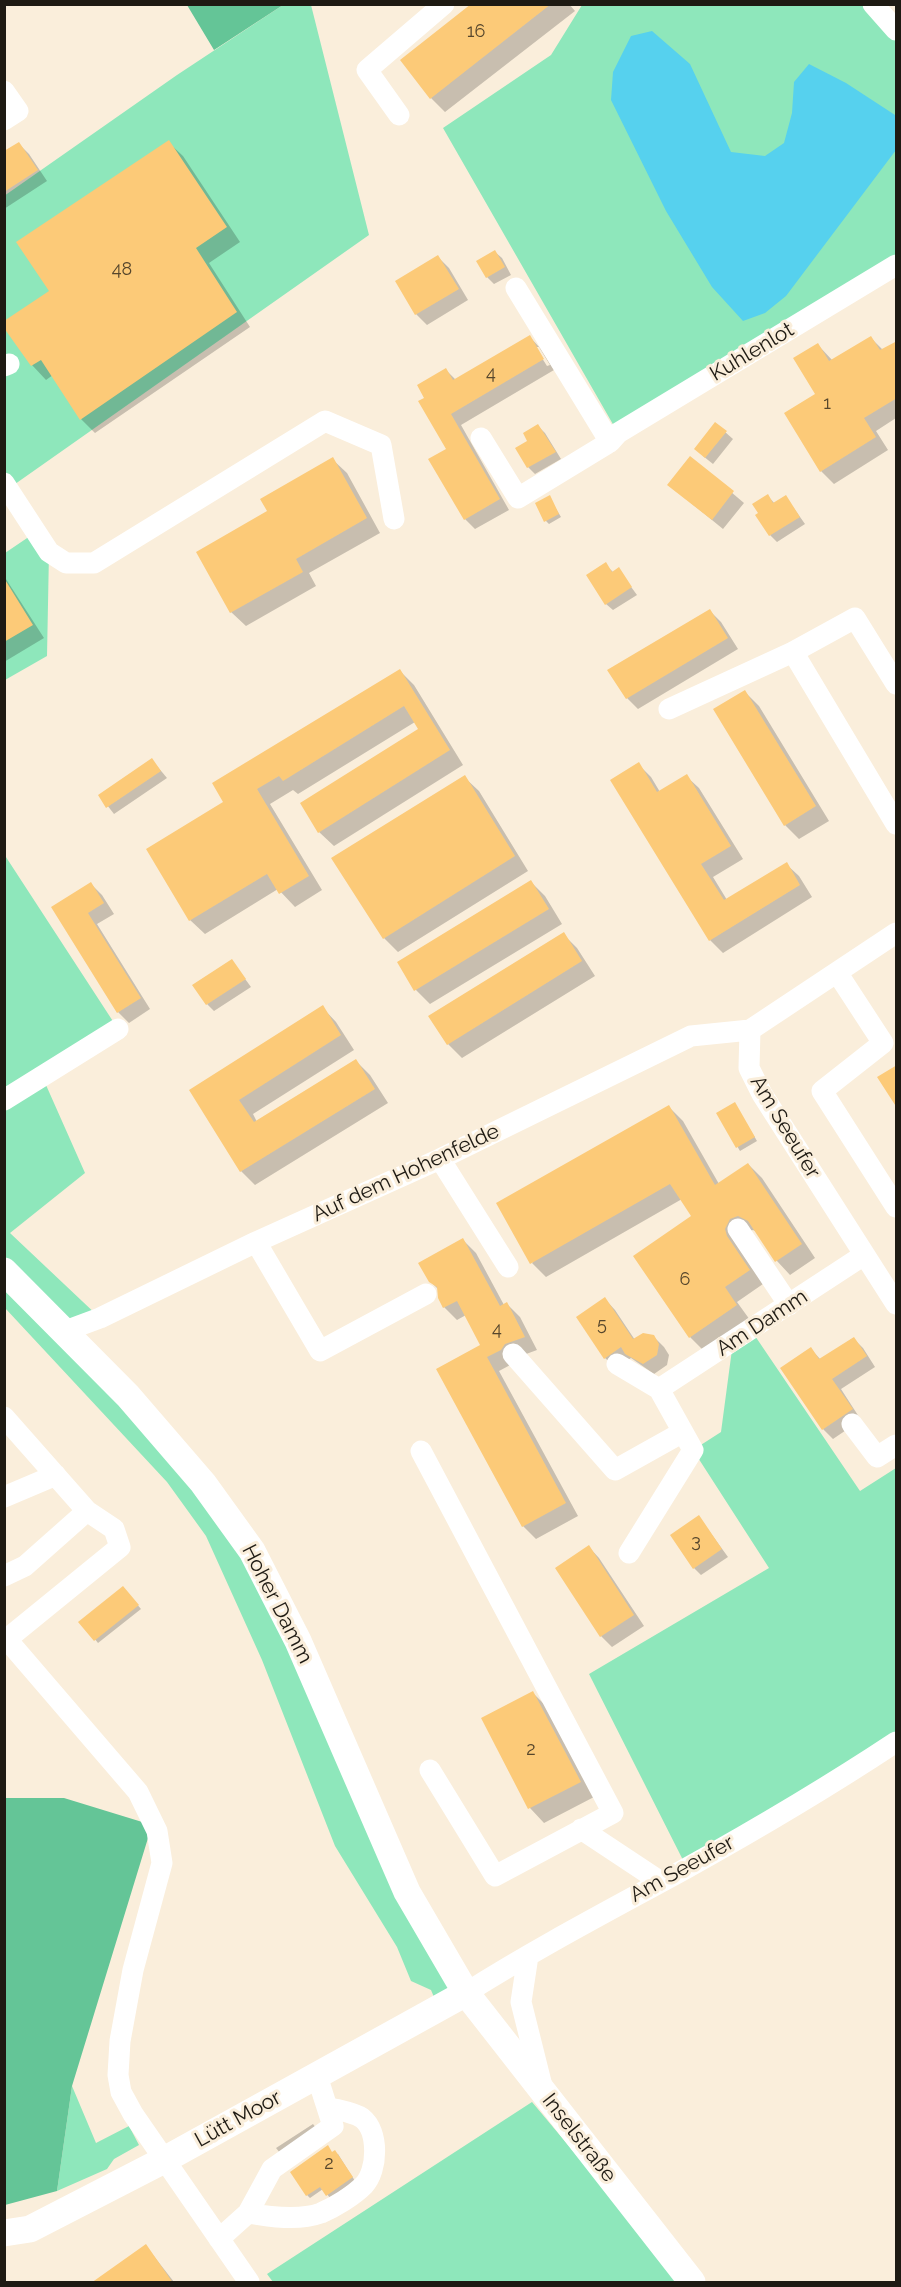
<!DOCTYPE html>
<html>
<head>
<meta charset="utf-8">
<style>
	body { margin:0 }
	#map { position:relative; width:901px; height:2287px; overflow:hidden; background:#faeedb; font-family:Raleway,sans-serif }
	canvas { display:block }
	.frame { position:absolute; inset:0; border:6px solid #1e1a13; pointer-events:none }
</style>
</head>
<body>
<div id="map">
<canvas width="901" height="2287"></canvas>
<div class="frame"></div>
</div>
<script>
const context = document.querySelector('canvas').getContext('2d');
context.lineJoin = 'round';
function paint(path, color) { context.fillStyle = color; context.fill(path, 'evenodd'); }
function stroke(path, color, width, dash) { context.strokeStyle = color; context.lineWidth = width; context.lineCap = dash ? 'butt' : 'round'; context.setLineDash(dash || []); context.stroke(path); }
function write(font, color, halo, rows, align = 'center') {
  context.font = font + ' Raleway,sans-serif'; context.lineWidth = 6; context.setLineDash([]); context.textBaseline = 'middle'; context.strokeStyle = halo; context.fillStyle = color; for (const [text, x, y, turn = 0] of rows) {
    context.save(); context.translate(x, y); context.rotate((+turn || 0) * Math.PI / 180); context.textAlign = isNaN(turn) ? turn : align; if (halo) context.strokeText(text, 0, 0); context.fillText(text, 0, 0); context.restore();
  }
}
const green = new Path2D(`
	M 283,5 L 311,5 L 369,235 L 8,489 L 4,483 L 4,196 L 177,75 Z
	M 582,5 L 873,5 L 896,30 L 896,265 L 618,433 L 443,128 L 551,55 Z
	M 36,532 L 49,552 L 47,656 L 5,680 L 5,553 Z
	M 4,854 L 118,1029 L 42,1076 L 85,1173 L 10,1233 L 100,1318 L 66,1331 L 203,1483 L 466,1993 L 439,2009 L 431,1990 L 411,1981 L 397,1947 L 335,1846 L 262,1660 L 206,1536 L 167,1482 L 5,1308 Z
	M 751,1330 L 860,1491 L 896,1468 L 896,1742 L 687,1868 L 589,1674 L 769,1568 L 693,1450 L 721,1432 L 733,1342 Z
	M 72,2086 L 96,2143 L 129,2126 L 139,2145 L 114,2159 L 107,2169 L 57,2191 Z
	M 532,2102 L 683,2282 L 273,2282 L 267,2274 Z`);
const forest = new Path2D(`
	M 187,5 L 283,5 L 214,50 Z
	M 5,1798 L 64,1798 L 152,1825 L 72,2086 L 57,2191 L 5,2205 Z`);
const water = new Path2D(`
	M 652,31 L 690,64 L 731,152 L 765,156 L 784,143 L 792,113 L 794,82 L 809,64 L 846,83 L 895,115 L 896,150 L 786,296 L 765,313 L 743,321 L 712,287 L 666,211 L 611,100 L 613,72 L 631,36 Z`);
const shadow = new Path2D(`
	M 473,4 L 569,4 L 575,11 L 445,112 L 431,98 L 402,60 Z
	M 168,142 L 183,156 L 240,242 L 209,263 L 250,327 L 95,433 L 81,419 L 53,375 L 46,380 L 32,365 L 4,325 L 51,291 Z
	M 19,144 L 29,154 L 47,181 L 4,209 L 4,153 Z
	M 495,252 L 502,258 L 511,275 L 494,284 L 487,277 Z
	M 438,257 L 449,268 L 468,300 L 427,325 L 416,314 Z
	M 530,337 L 540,348 L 554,370 L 461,425 L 509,510 L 475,529 L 465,519 L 448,449 L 426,398 L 446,370 L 456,380 ZM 535,347 L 539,347 L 550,365 L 547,366 Z
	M 871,338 L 883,350 L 896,343 L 896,418 L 876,431 L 888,450 L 834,484 L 821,471 L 817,395 L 818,345 L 833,361 Z
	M 716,424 L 733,439 L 713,464 L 703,456 Z
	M 538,426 L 545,433 L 561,459 L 535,474 L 528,467 L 517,448 L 529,442 Z
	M 691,458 L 744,503 L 723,529 L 669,485 Z
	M 332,459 L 347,473 L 380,533 L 309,573 L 316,586 L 246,626 L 231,612 L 269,512 Z
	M 768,496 L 775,504 L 786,497 L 805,524 L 777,542 L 770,535 Z
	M 549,497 L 561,517 L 549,524 L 546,521 Z
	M 605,564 L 613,572 L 618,569 L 637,595 L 613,610 L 606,604 Z
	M 4,576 L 44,638 L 4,662 Z
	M 710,611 L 721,622 L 738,649 L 638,709 L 627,698 L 610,670 Z
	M 400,671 L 414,685 L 463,765 L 334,846 L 319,832 L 420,730 L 415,722 L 298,794 L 293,790 L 270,804 L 322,890 L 295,907 L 278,889 L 205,934 L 190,920 L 225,803 Z
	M 745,692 L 759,706 L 829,821 L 799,839 L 785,825 Z
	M 152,760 L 167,778 L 114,814 L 100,796 Z
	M 638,764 L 651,777 L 660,792 L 686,776 L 699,788 L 743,859 L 713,877 L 727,900 L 786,864 L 799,876 L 812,897 L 723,953 L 710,940 L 612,781 Z
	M 464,777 L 479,791 L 528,871 L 398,952 L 384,938 Z
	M 531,882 L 545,896 L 562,924 L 430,1004 L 416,990 L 399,962 Z
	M 91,884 L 102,895 L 114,914 L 97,924 L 150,1009 L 129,1023 L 118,1012 L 54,908 Z
	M 563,934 L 577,948 L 595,976 L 462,1058 L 448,1044 Z
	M 232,961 L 251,987 L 214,1011 L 207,1004 Z
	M 322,1007 L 336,1022 L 354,1050 L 253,1114 L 257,1122 L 356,1061 L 370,1075 L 388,1103 L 255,1185 L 241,1171 L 191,1090 Z
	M 735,1104 L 757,1141 L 740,1151 L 718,1114 Z
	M 669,1107 L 683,1121 L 719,1184 L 748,1164 L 762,1178 L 815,1258 L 790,1275 L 777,1261 L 757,1232 L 753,1230 L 746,1232 L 763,1284 L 737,1302 L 750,1320 L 704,1351 L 690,1337 L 693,1216 L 682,1199 L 546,1277 L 532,1263 Z
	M 463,1240 L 476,1253 L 504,1305 L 507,1304 L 520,1317 L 537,1350 L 518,1357 L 514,1363 L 499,1371 L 578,1516 L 536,1539 L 523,1526 L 482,1345 L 466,1315 L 457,1320 L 444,1307 L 439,1298 L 439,1290 L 430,1281 Z
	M 605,1299 L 615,1310 L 635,1340 L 653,1336 L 664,1347 L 669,1355 L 667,1365 L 654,1374 L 631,1358 L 616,1368 L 605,1358 Z
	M 853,1338 L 863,1348 L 875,1367 L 841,1389 L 861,1420 L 833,1439 L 823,1429 L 811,1349 L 821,1360 Z
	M 699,1517 L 728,1557 L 701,1575 L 694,1568 Z
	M 589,1547 L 599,1558 L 644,1626 L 612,1647 L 601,1636 L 557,1569 Z
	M 126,1591 L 141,1609 L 98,1643 L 81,1622 Z
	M 533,1693 L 547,1707 L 594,1797 L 544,1823 L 530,1808 L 483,1719 Z
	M 313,2124 L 316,2128 L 280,2153 L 276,2148 Z
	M 333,2153 L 338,2154 L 355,2181 L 330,2198 L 323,2189 L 310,2198 L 307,2195 Z
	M 146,2246 L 174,2282 L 94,2282 Z`);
const building = new Path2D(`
	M 471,4 L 551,4 L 430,99 L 400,60 Z
	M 169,140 L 227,227 L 196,248 L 237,312 L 80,420 L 41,360 L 31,366 L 4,328 L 4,321 L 49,291 L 16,242 Z
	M 19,142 L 38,170 L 4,192 L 4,151 Z
	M 495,250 L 505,267 L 486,278 L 476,261 Z
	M 438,255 L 459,289 L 415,315 L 395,281 Z
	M 530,335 L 544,359 L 451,414 L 500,499 L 464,520 L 428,459 L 446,449 L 418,401 L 424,398 L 417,385 L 446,368 L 453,380 Z
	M 871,336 L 880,350 L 897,341 L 897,398 L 864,418 L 876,437 L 820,472 L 784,413 L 815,394 L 793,358 L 818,343 L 829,361 Z
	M 715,422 L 727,431 L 705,458 L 694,449 Z
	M 538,424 L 556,452 L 527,468 L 515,448 L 527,441 L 523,433 Z
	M 690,456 L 734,491 L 712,520 L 667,485 Z
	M 333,457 L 367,518 L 296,559 L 303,572 L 230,613 L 196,552 L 267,511 L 260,499 Z
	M 768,494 L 773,503 L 786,495 L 800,517 L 769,536 L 755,515 L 758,513 L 752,504 Z
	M 550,495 L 559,514 L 544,522 L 535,503 Z
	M 606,562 L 612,572 L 619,567 L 632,587 L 605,605 L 586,575 Z
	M 4,578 L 33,625 L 4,642 Z
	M 710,609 L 728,638 L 626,699 L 607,670 Z
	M 400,669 L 450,750 L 318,833 L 300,803 L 418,729 L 404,706 L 283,781 L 279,776 L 257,789 L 309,876 L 279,894 L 267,874 L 189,921 L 146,849 L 223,802 L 212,783 Z
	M 745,690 L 816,806 L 784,826 L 713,709 Z
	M 152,758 L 161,771 L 106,808 L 98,795 Z
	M 639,762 L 657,792 L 687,774 L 731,846 L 701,864 L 724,900 L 787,862 L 800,885 L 709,941 L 610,780 Z
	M 465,775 L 515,856 L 383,939 L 331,858 Z
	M 531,880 L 549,909 L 414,991 L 397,962 Z
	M 91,882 L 104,903 L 88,913 L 141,998 L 117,1013 L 51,907 Z
	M 564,932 L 582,961 L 447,1045 L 428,1016 Z
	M 232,959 L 246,979 L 206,1005 L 192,985 Z
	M 323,1005 L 341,1035 L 239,1100 L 254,1122 L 356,1059 L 375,1089 L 240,1172 L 189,1090 Z
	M 897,1065 L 897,1108 L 877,1077 Z
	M 735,1102 L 755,1137 L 736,1148 L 716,1113 Z
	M 669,1105 L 715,1185 L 748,1163 L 802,1244 L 775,1262 L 748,1221 L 738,1216 L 730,1219 L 725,1229 L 727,1236 L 750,1270 L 725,1287 L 737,1305 L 689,1338 L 633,1256 L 691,1216 L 670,1184 L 530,1264 L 496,1203 Z
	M 463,1238 L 500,1306 L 507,1302 L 525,1337 L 505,1344 L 501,1350 L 487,1357 L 566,1503 L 522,1527 L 436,1369 L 480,1345 L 457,1301 L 443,1308 L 438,1298 L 437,1287 L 429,1282 L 418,1263 Z
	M 605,1297 L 633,1339 L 643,1333 L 654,1335 L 659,1344 L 657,1355 L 643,1364 L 625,1354 L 621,1347 L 604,1359 L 576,1317 Z
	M 854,1337 L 867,1356 L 832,1379 L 853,1409 L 822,1430 L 780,1368 L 811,1347 L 819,1359 Z
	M 699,1515 L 722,1549 L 693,1569 L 670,1535 Z
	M 589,1545 L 634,1615 L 600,1637 L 555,1568 Z
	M 123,1586 L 139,1605 L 94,1641 L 78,1622 Z
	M 533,1691 L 581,1782 L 528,1809 L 481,1718 Z
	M 328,2145 L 332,2152 L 335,2150 L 353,2177 L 326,2196 L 320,2187 L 306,2196 L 290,2172 Z
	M 146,2244 L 173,2283 L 91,2283 Z`);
const minor = new Path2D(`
	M 873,4 L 896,30
	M 4,91 L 18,111 L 4,120
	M 399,115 L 367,70 L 444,4
	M 4,366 L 9,364
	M 481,438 L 518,498 L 610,442 L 516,288
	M 610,442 L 618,433 L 896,265
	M 4,483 L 49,552 L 66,563 L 94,563 L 325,421 L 381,445 L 394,519
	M 793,652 L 855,618 L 896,684
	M 669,709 L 793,652 L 896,824
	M 838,974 L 883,1043 L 822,1091 L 896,1207
	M 750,1030 L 749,1068 L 762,1094 L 896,1304
	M 4,1100 L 118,1029
	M 440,1159 L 508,1267
	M 738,1229 L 789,1305
	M 256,1242 L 320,1351 L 426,1294
	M 65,1331 L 100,1318 L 256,1242 L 440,1159 L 691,1036 L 750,1030 L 896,933
	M 513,1354 L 615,1470 L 683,1432
	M 617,1364 L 659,1389 L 693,1450 L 629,1553
	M 659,1389 L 864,1255
	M 4,1417 L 87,1511 L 25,1566 L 4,1576
	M 852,1424 L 877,1457 L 896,1445
	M 421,1451 L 613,1813 L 495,1876 L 430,1770
	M 4,1497 L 56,1475
	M 4,1636 L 138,1792 L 157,1831 L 162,1863 L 133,1970 L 120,2041 L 118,2075 L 121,2092 L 133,2114 L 249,2282
	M 7,1639 L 120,1547 L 114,1529 L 87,1511
	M 581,1829 L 661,1882
	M 528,1956 L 521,2002 L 542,2086
	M 466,1993 C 537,1948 612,1909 685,1869 C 757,1829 828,1787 896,1742
	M 248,2213 C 270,2217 299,2221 321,2213 C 335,2207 353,2196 364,2185 C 378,2170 379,2131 362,2118 C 353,2112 337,2110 327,2107
	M 219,2239 L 248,2213 L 272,2169 L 333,2126 L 317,2076`);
const major = new Path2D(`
	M 4,1271 L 128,1396 L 203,1483 L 252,1551 L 298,1641 L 407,1892 L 466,1993 L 692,2282
	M 4,2233 L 30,2229 L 164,2160 L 466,1993`);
const numberNames = [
	["16",476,32],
	["48",122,270],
	["4",491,374],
	["1",827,404],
	["6",685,1280],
	["5",602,1325],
	["4",497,1330],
	["3",696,1542],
	["2",531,1750],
	["2",329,2164]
];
const streetNames = [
	["Kuhlenlot",752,352,-31],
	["Am Seeufer",785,1127,59],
	["Auf dem Hohenfelde",406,1173,-25],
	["Am Damm",762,1323,-33],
	["Hoher Damm",277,1604,63],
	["Am Seeufer",682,1869,-29],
	["Lütt Moor",238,2119,-29],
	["Inselstraße",579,2138,52]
];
paint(green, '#8ee7bb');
paint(forest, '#64c597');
paint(water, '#56d1ee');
paint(shadow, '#0003');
paint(building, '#fcca78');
stroke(minor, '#fff', 21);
stroke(major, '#fff', 27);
write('18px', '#56462c', null, numberNames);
write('21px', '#1e1a13', '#faeedb', streetNames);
</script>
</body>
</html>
